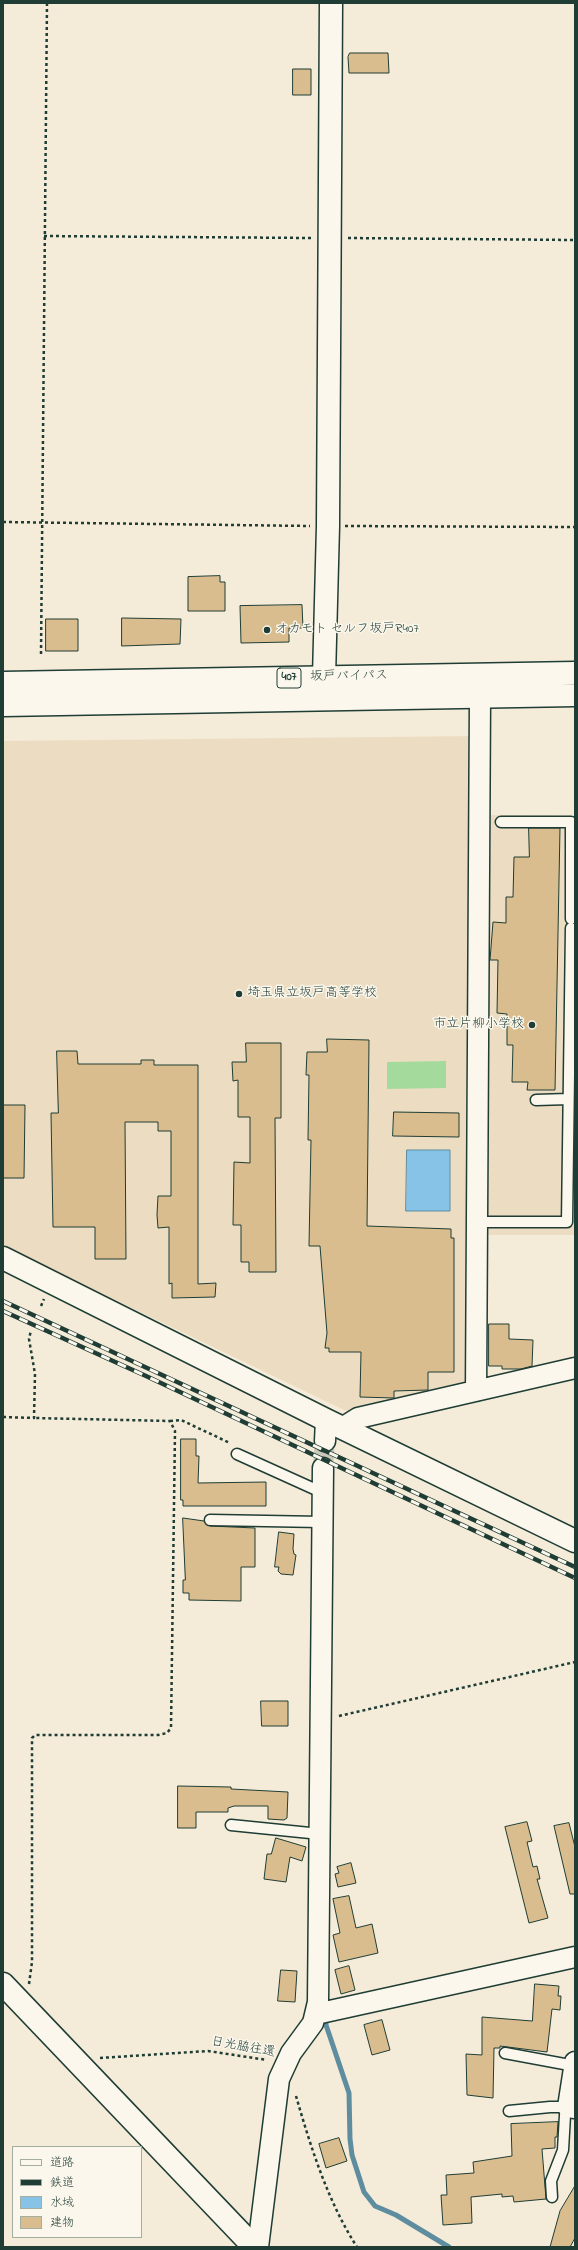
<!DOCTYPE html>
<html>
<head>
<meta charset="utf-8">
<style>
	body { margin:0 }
	#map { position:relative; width:578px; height:2250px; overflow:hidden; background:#f4ebd9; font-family:"Indie Flower","Klee One",sans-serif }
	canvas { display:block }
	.frame { position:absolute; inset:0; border:4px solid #1f3d34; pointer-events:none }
	.legend { position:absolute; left:12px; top:2146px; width:130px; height:92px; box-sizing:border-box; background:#fbf7ec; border:1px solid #a3ada2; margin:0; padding:5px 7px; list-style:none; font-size:12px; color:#1f3d34 }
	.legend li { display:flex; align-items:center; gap:8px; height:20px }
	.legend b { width:20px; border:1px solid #a3ada2 }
</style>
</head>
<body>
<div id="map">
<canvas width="578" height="2250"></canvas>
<div class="frame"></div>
<ul class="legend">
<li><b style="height:5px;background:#fbf7ec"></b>道路</li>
<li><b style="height:5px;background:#1f3d34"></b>鉄道</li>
<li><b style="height:11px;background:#87c3e7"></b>水域</li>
<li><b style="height:11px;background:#dabd8e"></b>建物</li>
</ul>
</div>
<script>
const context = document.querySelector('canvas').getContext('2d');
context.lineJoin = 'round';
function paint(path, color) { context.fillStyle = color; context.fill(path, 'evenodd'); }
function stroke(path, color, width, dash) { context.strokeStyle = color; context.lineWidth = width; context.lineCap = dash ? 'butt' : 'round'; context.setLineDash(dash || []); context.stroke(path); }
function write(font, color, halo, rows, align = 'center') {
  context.font = font + ' "Indie Flower","Klee One",sans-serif'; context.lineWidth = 3; context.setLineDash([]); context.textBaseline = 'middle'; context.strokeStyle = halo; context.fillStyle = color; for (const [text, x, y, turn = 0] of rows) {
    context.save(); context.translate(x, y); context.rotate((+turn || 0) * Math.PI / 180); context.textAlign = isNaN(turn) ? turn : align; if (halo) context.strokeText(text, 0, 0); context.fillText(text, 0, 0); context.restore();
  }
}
const built = new Path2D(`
	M 480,736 L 469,1383 L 346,1411 L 3,1246 L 3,741 Z
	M 491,815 L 575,816 L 575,1235 L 486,1235 Z`);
const green = new Path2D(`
	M 446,1061 L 446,1088 L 387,1089 L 387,1062 Z`);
const water = new Path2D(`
	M 407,1150 L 450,1150 L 450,1211 L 406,1211 Z`);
const stream = new Path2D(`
	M 326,2016 L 326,2025 L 349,2093 L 350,2139 L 352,2155 L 364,2192 L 375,2206 L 396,2215 L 449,2247`);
const building = new Path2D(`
	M 350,53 L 388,53 L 389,73 L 349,73 L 348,57 Z
	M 293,69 L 311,69 L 311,95 L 293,95 Z
	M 220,576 L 220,582 L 225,582 L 225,611 L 188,611 L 188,577 Z
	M 302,605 L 303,628 L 289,628 L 289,642 L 241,643 L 240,606 Z
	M 122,618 L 181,619 L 180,644 L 122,646 Z
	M 46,619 L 78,619 L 78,651 L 46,651 Z
	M 529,828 L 560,828 L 555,1090 L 527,1090 L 528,1082 L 512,1082 L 513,1045 L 507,1045 L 507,1014 L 497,1013 L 498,960 L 490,960 L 493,922 L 506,923 L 506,897 L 513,897 L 514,857 L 529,857 Z
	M 327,1039 L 369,1040 L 367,1226 L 451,1229 L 451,1238 L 454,1238 L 454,1372 L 428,1372 L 428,1390 L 394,1391 L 394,1398 L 360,1397 L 361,1352 L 329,1352 L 329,1348 L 325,1348 L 327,1333 L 320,1246 L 309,1246 L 311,1140 L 308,1140 L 309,1075 L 306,1075 L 307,1052 L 327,1052 Z
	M 246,1043 L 281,1043 L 281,1118 L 275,1118 L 276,1272 L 249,1272 L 249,1262 L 241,1262 L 241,1225 L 233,1225 L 234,1162 L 250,1163 L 250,1117 L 238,1117 L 238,1080 L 233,1081 L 232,1062 L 246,1062 Z
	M 57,1051 L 77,1051 L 78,1064 L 141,1064 L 141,1060 L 154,1060 L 154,1065 L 198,1065 L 198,1284 L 216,1283 L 215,1297 L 172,1298 L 172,1283 L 169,1284 L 169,1227 L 158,1228 L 157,1215 L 158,1196 L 171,1196 L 171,1131 L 158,1131 L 158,1122 L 125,1122 L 126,1259 L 95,1259 L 95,1227 L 53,1227 L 51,1113 L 58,1113 Z
	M 3,1105 L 25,1105 L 24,1178 L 3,1178 Z
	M 394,1112 L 459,1113 L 459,1137 L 393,1136 Z
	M 489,1324 L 509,1324 L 509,1339 L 533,1340 L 532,1366 L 521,1369 L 502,1369 L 502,1366 L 489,1366 Z
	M 181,1439 L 196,1439 L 196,1456 L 199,1456 L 198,1483 L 266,1482 L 266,1506 L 183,1506 L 183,1500 L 181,1500 Z
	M 183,1518 L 204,1521 L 210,1526 L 255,1528 L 255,1567 L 241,1567 L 241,1601 L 189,1600 L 189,1593 L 183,1593 L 183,1580 L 185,1580 Z
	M 279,1532 L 294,1534 L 293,1549 L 294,1554 L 296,1555 L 293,1575 L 281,1574 L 278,1571 L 279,1567 L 275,1567 Z
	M 261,1701 L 288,1701 L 288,1726 L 262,1726 Z
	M 178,1786 L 231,1787 L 231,1789 L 288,1792 L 287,1818 L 284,1820 L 268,1819 L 268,1806 L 234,1806 L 228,1808 L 228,1812 L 196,1812 L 196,1828 L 178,1828 Z
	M 527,1822 L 532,1841 L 527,1842 L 533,1867 L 537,1866 L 540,1879 L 537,1879 L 548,1918 L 529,1923 L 505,1827 Z
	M 569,1823 L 575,1847 L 575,1894 L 570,1894 L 554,1826 Z
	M 276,1838 L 306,1847 L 302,1861 L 290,1857 L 286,1882 L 264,1879 L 267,1854 L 271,1854 Z
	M 351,1863 L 356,1883 L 338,1887 L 335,1874 L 339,1873 L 337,1867 Z
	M 349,1896 L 356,1928 L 372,1924 L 378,1953 L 339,1962 L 333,1935 L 340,1933 L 333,1899 Z
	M 349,1966 L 355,1990 L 341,1994 L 335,1970 Z
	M 281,1970 L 297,1971 L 295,2002 L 278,2001 Z
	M 535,1984 L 559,1986 L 558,1996 L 561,1996 L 560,2010 L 552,2009 L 547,2052 L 500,2046 L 500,2048 L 494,2048 L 493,2098 L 467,2095 L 466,2054 L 482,2055 L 482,2017 L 532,2021 Z
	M 382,2020 L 390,2050 L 372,2055 L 364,2025 Z
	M 558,2122 L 557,2137 L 555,2137 L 555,2148 L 542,2149 L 546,2199 L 514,2202 L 513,2196 L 502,2197 L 502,2194 L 471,2197 L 472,2223 L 443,2225 L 441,2195 L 447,2195 L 446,2175 L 474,2173 L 473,2162 L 512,2156 L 511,2124 Z
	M 339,2138 L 347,2161 L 326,2168 L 319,2144 Z
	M 575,2186 L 575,2238 L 570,2247 L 550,2247 L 560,2211 Z`);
const minorTunnel = new Path2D(`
	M 323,1468 L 325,1441`);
const path = new Path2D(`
	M 44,236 L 311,238
	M 348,238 L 575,240
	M 3,522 L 310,526
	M 345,526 L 575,527
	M 41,654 L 47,3
	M 41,1306 L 44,1299
	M 3,1417 L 34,1418 L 35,1374 L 29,1339 L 31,1330
	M 170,1421 L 181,1420 L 230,1443
	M 339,1716 L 575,1662
	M 29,1984 L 32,1962 L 32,1738 L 35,1735 L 158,1735 L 167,1733 L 171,1728 L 175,1431 L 170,1421 L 34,1418
	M 100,2058 L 208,2051 L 267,2060
	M 296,2096 C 311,2148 328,2202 357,2247`);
const service = new Path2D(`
	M 501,822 L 571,822 L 571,919
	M 536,1100 L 568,1099
	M 476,1222 L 567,1222 L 571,928
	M 237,1454 L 321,1492
	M 210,1520 L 321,1522
	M 231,1825 L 320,1834
	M 505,2053 L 575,2066
	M 509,2111 L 550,2107 L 568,2107 L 565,2115 L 563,2150 L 551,2181 L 552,2197`);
const minor = new Path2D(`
	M 476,1391 L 480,697
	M 342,1428 L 358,1418 L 575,1368
	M 325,1441 L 326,1420
	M 316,2014 L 575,1957
	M 575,2062 L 568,2107 L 575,2108
	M 258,2247 L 279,2079 L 291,2053 L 313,2023 L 318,2002 L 323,1468`);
const tertiary = new Path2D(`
	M 324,677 L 328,526 L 331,3
	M 3,1258 L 326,1420 L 575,1541
	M 3,1984 L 254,2247`);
const trunk = new Path2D(`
	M 3,683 L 575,673
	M 3,705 L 575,695`);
const rail = new Path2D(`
	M 3,1301 L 575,1567
	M 3,1311 L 146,1376 L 575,1578`);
const markers = [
	[267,630,4,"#1f3d34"],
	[239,994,4,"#1f3d34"],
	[532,1025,4,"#1f3d34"]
];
const shields = [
	[289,678,24]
];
const shieldNames = [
	["407",289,678]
];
const poiNames = [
	["オカモト セルフ坂戸R407",275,630],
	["埼玉県立坂戸高等学校",247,994],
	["市立片柳小学校",524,1025,"right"]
];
const streetNames = [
	["坂戸バイパス",349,677,-1],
	["日光脇往還",243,2048,10]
];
paint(built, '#ecddc2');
paint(green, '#a5da9d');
paint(water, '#87c3e7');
stroke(water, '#5d8d9f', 1);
stroke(stream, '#5d8d9f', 5);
paint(building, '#dabd8e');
stroke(building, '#1f3d34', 1);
stroke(minorTunnel, '#c9c8b8', 20, [20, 10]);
stroke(service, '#1f3d34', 13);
stroke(minor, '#1f3d34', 23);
stroke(tertiary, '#1f3d34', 25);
stroke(trunk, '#1f3d34', 25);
stroke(path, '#1f3d34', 2.5, [3, 3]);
stroke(service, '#fbf7ec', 10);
stroke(minor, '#fbf7ec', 20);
stroke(tertiary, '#fbf7ec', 22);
stroke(trunk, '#fbf7ec', 22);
stroke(rail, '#1f3d34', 4.5);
stroke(rail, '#fbf7ec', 3, [9]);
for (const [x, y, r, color] of markers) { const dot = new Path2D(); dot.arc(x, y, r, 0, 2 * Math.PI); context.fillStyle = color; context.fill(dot); stroke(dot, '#fbf7ec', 1.5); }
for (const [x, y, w] of shields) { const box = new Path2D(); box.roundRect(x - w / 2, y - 10, w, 20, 3); context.fillStyle = '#fbf7ec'; context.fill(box); stroke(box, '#1f3d34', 1); }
write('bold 12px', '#1f3d34', null, shieldNames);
write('13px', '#1f3d34', '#fbf7ec', poiNames, 'left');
write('13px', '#1f3d34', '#fbf7ec', streetNames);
</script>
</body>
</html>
